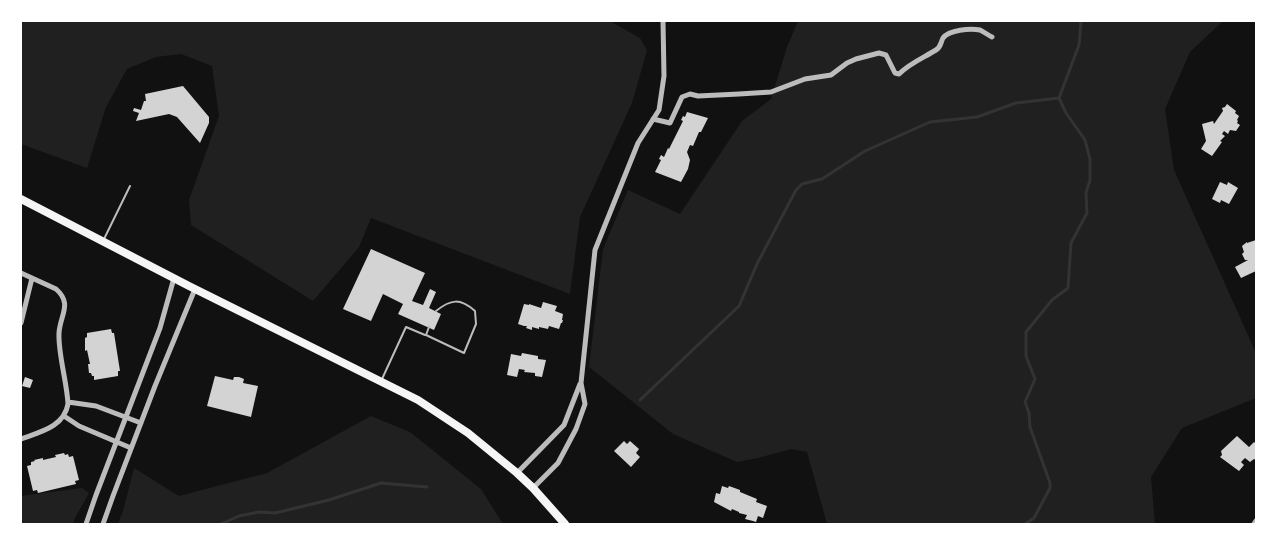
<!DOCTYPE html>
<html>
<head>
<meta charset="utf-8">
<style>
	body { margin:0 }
	#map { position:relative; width:1277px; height:545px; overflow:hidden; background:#111; font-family:"Open Sans",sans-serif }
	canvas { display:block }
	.frame { position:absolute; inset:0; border:22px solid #fff; pointer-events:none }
</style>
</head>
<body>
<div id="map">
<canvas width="1277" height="545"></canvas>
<div class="frame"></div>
</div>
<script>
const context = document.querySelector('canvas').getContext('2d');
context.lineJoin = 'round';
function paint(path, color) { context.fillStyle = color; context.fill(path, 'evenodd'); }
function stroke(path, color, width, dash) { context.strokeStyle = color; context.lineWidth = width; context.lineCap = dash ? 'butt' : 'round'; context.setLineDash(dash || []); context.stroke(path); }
const green = new Path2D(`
	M 21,21 L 610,21 L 640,38 L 647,50 L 632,103 L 580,217 L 570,294 L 371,218 L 359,247 L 313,301 L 191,225 L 189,200 L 219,116 L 212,66 L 181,54 L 156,57 L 127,69 L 106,107 L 87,168 L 21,144 Z
	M 798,21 L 1223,21 L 1190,52 L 1165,109 L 1174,170 L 1256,353 L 1256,398 L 1182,428 L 1151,477 L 1155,524 L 827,524 L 807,452 L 791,449 L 758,458 L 737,462 L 673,434 L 589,367 L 603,249 L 628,190 L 680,214 L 742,121 L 771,99 L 787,47 Z
	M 371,416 L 410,432 L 481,489 L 503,524 L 118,524 L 123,511 L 134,468 L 179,496 L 267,473 Z
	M 82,488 L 89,493 L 75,518 L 73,524 L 21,524 L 21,496 Z`);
const stream = new Path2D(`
	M 640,400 L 739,306 L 757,264 L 796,190 L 802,184 L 822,179 L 865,151 L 930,122 L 977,117 L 1016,103 L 1059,98 L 1079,45 L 1081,21
	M 221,524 L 239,516 L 259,512 L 275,513 L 329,500 L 381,483 L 427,487
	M 1025,524 L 1034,518 L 1050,488 L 1050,483 L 1030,427 L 1029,413 L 1025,402 L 1035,379 L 1026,356 L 1026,332 L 1052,300 L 1068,288 L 1071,243 L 1087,213 L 1086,193 L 1090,180 L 1090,159 L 1085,140 L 1066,113 L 1059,98`);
const building = new Path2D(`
	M 183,86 L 209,117 L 209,123 L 200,143 L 177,117 L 169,114 L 136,121 L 139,113 L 133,111 L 134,108 L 141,110 L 144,101 L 146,101 L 145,94 Z
	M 1227,104 L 1236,111 L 1235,113 L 1239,116 L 1237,120 L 1238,121 L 1237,123 L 1240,125 L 1236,131 L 1230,130 L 1228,134 L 1224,131 L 1222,134 L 1225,136 L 1220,141 L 1222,142 L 1212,156 L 1201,149 L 1206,141 L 1202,124 L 1213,121 L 1214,124 L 1223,111 L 1222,108 L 1225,107 Z
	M 687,112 L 708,118 L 701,132 L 699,132 L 693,146 L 690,145 L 687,152 L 690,160 L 688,169 L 681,182 L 655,172 L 661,160 L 659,159 L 661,155 L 664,157 L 668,148 L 669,149 L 683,121 L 681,120 L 683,116 L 685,117 Z
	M 1220,182 L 1227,185 L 1228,182 L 1238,188 L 1229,204 L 1221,200 L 1220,203 L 1212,199 Z
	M 1256,240 L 1256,271 L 1241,278 L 1235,267 L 1248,260 L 1245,260 L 1242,254 L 1244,252 L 1242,246 L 1247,242 L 1247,243 Z
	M 371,249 L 425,273 L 412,301 L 423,305 L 430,289 L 436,292 L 429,308 L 441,314 L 434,330 L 398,314 L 403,304 L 383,294 L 371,321 L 343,309 Z
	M 543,302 L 557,306 L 555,311 L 563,314 L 562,320 L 563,320 L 562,323 L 561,323 L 559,329 L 549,326 L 548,329 L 539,327 L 539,329 L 532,327 L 532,330 L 526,328 L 527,326 L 524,326 L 518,324 L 524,304 L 529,305 L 529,304 L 541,308 Z
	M 111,329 L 112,333 L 114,333 L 120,371 L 118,371 L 118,376 L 94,380 L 94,376 L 92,376 L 91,373 L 89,373 L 88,364 L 90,364 L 87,350 L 85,351 L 85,338 L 87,337 L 87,333 Z
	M 522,353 L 538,356 L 538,359 L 546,360 L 542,377 L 535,376 L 535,373 L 524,372 L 525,370 L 519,369 L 517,377 L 507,375 L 511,354 L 521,356 Z
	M 215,376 L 233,380 L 234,377 L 239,377 L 244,379 L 243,383 L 258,386 L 251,417 L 207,406 Z
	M 25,377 L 33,380 L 30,388 L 22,386 Z
	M 1237,436 L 1249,447 L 1254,442 L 1256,444 L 1256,460 L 1254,459 L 1250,462 L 1245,458 L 1241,462 L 1244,465 L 1239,471 L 1220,457 L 1222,455 L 1221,451 Z
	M 624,441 L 627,444 L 630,441 L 639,449 L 636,453 L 640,457 L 631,467 L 614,451 Z
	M 64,453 L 65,455 L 68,454 L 69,457 L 73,456 L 79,480 L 75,481 L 76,484 L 38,493 L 37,490 L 33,491 L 27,466 L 31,465 L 31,462 L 35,461 L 34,460 L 43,458 L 43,460 L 56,457 L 55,455 Z
	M 722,486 L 728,488 L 729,486 L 740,490 L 740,492 L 757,499 L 756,502 L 767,506 L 763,518 L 758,516 L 756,522 L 753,521 L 745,519 L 747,515 L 739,513 L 739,512 L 732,509 L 731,511 L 714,502 L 716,493 L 720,494 Z`);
const service = new Path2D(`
	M 104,239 L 130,186
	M 429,327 L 426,335 L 464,353 L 476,324 L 475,311 C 460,298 451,299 436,311
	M 382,379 L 406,327 L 425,335`);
const minor = new Path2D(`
	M 653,119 L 670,123 L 682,97 L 690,94 L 698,96 L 739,94 L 771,92 L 805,79 L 831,75 L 847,63 L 856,59 L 879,53 L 886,55 L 895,73 L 899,74 C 910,63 923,58 936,50 C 941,47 940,44 943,38 C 949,30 970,28 980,30 C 984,32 988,35 992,37
	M 21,273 L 56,289 C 73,304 60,315 59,333 C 58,354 67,382 68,404 C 64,427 40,432 21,439
	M 21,323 L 32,278
	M 68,402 L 96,406 L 141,423
	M 64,416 L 79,426 L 131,448
	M 517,473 L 564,425 L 580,384
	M 533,488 L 558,463 L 576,429 L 585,404 L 581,383 L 595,250 L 638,143 L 659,110 L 664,76 L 663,21
	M 86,524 L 96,495 L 160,328 L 174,278
	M 103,524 L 113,496 L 155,386 L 195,289
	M 1254,524 L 1256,521`);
const primary = new Path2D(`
	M 21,199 L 189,286 L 418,400 L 468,433 L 517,473 L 533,488 L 565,524`);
paint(green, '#202020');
stroke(stream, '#333', 3);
paint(building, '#d3d3d3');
stroke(service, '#bcbcbc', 2);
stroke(minor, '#bcbcbc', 5);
stroke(primary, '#f5f5f5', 8);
</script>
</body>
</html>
